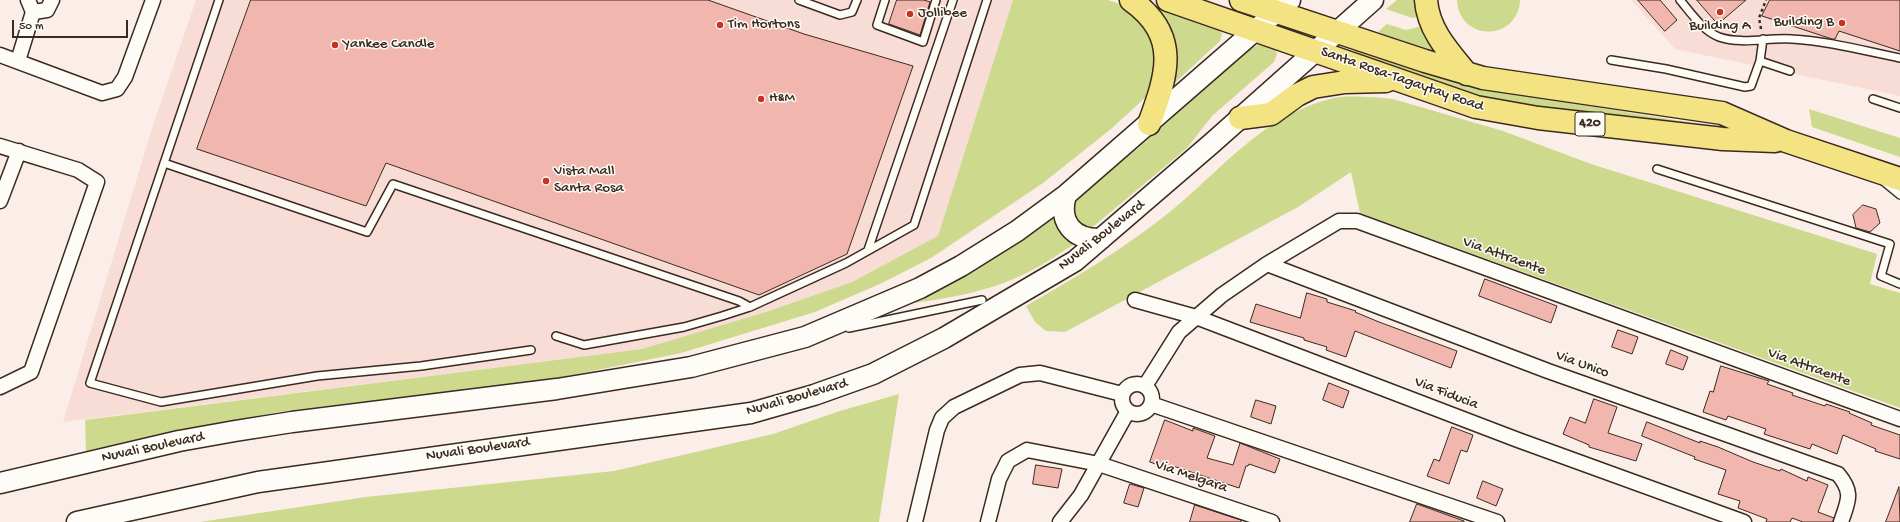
<!DOCTYPE html>
<html>
<head>
<meta charset="utf-8">
<style>
	body { margin:0 }
	#map { position:relative; width:1900px; height:522px; overflow:hidden; background:#fbeee8; font-family:"Gochi Hand",sans-serif }
	canvas { display:block }
	.scale { position:absolute; left:12px; top:20px; width:116px; height:18px; box-sizing:border-box; border:2px solid #3b2a1e; border-top:0; padding-left:5px; font-size:12px; line-height:14px; white-space:nowrap; color:#3b2a1e; -webkit-text-stroke:3px #fdfcf7; paint-order:stroke }
</style>
</head>
<body>
<div id="map">
<canvas width="1900" height="522"></canvas>
<div class="scale">50 m</div>
</div>
<script>
const context = document.querySelector('canvas').getContext('2d');
context.lineJoin = 'round';
function paint(path, color) { context.fillStyle = color; context.fill(path, 'evenodd'); }
function stroke(path, color, width, dash) { context.strokeStyle = color; context.lineWidth = width; context.lineCap = dash ? 'butt' : 'round'; context.setLineDash(dash || []); context.stroke(path); }
function write(font, color, halo, rows, align = 'center') {
  context.font = font + ' "Gochi Hand",sans-serif'; context.lineWidth = 3; context.setLineDash([]); context.textBaseline = 'middle'; context.strokeStyle = halo; context.fillStyle = color; for (const [text, x, y, turn = 0] of rows) {
    context.save(); context.translate(x, y); context.rotate((+turn || 0) * Math.PI / 180); context.textAlign = isNaN(turn) ? turn : align; if (halo) context.strokeText(text, 0, 0); context.fillText(text, 0, 0); context.restore();
  }
}
const built = new Path2D(`
	M 196,0 L 1013,0 L 938,237 L 852,282 L 769,311 L 642,349 L 63,422 L 153,125 Z
	M 1631,0 L 1900,0 L 1900,96 L 1675,49 Z`);
const green = new Path2D(`
	M 1013,0 L 1108,0 L 1128,7 L 1159,43 L 1153,87 L 1147,96 L 1111,129 L 1043,183 L 931,258 L 882,283 L 815,312 L 681,353 L 553,379 L 277,412 L 86,452 L 85,420 L 642,349 L 769,311 L 852,282 L 938,236 Z
	M 1397,0 L 1420,0 L 1422,16 L 1412,18 L 1386,9 Z
	M 1457,0 L 1520,0 C 1518,42 1459,42 1457,0 Z
	M 1149,4 L 1216,27 L 1222,33 L 1220,41 L 1168,89 Z
	M 1387,24 L 1406,30 L 1426,25 L 1441,54 L 1378,32 Z
	M 1260,44 L 1275,49 L 1277,54 L 1274,62 L 1212,116 L 1187,148 L 1094,226 C 1077,234 1073,213 1072,201 L 1136,150 L 1250,49 Z
	M 1357,50 L 1472,87 L 1736,130 L 1521,106 L 1469,95 L 1355,57 L 1354,52 Z
	M 1372,97 L 1393,99 L 1503,131 L 1591,164 L 1877,254 L 1870,284 L 1900,293 L 1900,408 L 1360,213 L 1351,172 L 1298,207 L 1065,332 L 1046,331 L 1035,322 L 1026,306 C 1074,278 1122,250 1166,215 C 1219,173 1261,116 1330,99 C 1343,95 1359,97 1372,97 Z
	M 1809,109 L 1900,138 L 1900,157 L 1812,127 Z
	M 1056,213 C 1060,226 1062,237 1076,243 C 1057,255 1039,268 1018,277 C 987,292 939,300 905,304 Z
	M 899,394 L 879,522 L 200,522 L 366,497 L 614,471 L 773,434 L 840,411 Z`);
const building = new Path2D(`
	M 251,0 L 708,0 L 804,34 L 913,66 L 847,254 L 759,295 L 386,163 L 366,206 L 197,149 Z
	M 897,0 L 924,0 L 930,2 L 920,35 L 889,24 Z
	M 1638,0 L 1660,0 L 1677,20 L 1665,31 Z
	M 1697,0 L 1746,0 L 1718,24 Z
	M 1770,0 L 1900,0 L 1900,51 L 1839,31 L 1835,39 L 1832,39 L 1762,16 Z
	M 1863,205 L 1876,209 L 1880,223 L 1870,232 L 1856,228 L 1853,215 Z
	M 1485,279 L 1557,306 L 1551,323 L 1479,296 Z
	M 1307,293 L 1327,299 L 1327,302 L 1356,311 L 1355,312 L 1379,322 L 1457,351 L 1451,368 L 1355,331 L 1346,357 L 1326,350 L 1327,347 L 1304,340 L 1304,338 L 1250,322 L 1256,304 L 1300,318 Z
	M 1618,330 L 1638,337 L 1632,354 L 1612,347 Z
	M 1671,350 L 1688,357 L 1683,370 L 1666,364 Z
	M 1721,366 L 1769,381 L 1767,384 L 1793,393 L 1792,395 L 1825,406 L 1826,404 L 1850,412 L 1849,413 L 1872,423 L 1871,425 L 1900,435 L 1900,459 L 1875,451 L 1876,449 L 1843,435 L 1837,454 L 1812,444 L 1810,449 L 1764,434 L 1766,429 L 1728,416 L 1726,420 L 1703,412 L 1710,391 L 1713,392 Z
	M 1329,383 L 1349,391 L 1343,408 L 1323,400 Z
	M 1594,399 L 1617,407 L 1608,433 L 1642,444 L 1636,461 L 1589,447 L 1589,445 L 1563,434 L 1570,417 L 1585,423 Z
	M 1256,400 L 1276,406 L 1271,424 L 1251,417 Z
	M 1165,420 L 1193,431 L 1193,428 L 1215,436 L 1207,458 L 1233,465 L 1240,443 L 1280,459 L 1275,473 L 1249,464 L 1248,466 L 1246,466 L 1239,488 L 1173,466 L 1171,470 L 1150,462 Z
	M 1647,422 L 1700,443 L 1700,441 L 1718,447 L 1753,462 L 1780,471 L 1781,469 L 1807,481 L 1808,477 L 1828,485 L 1818,512 L 1834,518 L 1833,522 L 1803,522 L 1792,518 L 1790,522 L 1766,522 L 1767,519 L 1738,508 L 1740,501 L 1718,494 L 1726,470 L 1694,459 L 1695,457 L 1642,436 Z
	M 1452,427 L 1473,435 L 1467,452 L 1461,450 L 1449,484 L 1427,476 L 1434,459 L 1439,461 Z
	M 1036,465 L 1062,469 L 1058,488 L 1033,484 Z
	M 1483,481 L 1503,489 L 1496,506 L 1477,498 Z
	M 1130,484 L 1144,488 L 1138,507 L 1124,503 Z
	M 1899,487 L 1900,522 L 1886,522 Z
	M 1417,504 L 1464,521 L 1464,522 L 1410,522 Z
	M 1195,505 L 1241,520 L 1241,522 L 1190,522 Z`);
const path = new Path2D(`
	M 1761,29 L 1759,18 L 1766,0`);
const lane = new Path2D(`
	M 219,0 L 90,383 L 161,402 L 317,376 L 421,366 L 531,350
	M 799,0 L 840,15 L 852,12 L 857,0
	M 885,0 L 877,25 L 923,42 L 936,0
	M 1680,0 C 1691,13 1703,31 1719,37 C 1742,45 1769,37 1792,39 C 1828,41 1865,51 1900,58
	M 1611,60 L 1666,69 L 1745,87 L 1751,86 L 1760,61 L 1763,39
	M 1760,61 L 1790,71
	M 1873,99 L 1900,108
	M 164,163 L 367,232 L 393,184 L 739,301 L 750,307
	M 1657,169 L 1890,244 L 1881,276 L 1900,284
	M 1883,181 L 1900,195
	M 868,250 L 953,0
	M 849,328 L 982,300
	M 556,336 L 584,345 L 684,327 L 722,316 L 750,307 L 846,263 L 914,225 L 987,0`);
const street = new Path2D(`
	M 28,0 L 33,12 L 47,10 L 52,0
	M 0,55 L 102,93 L 117,89 L 125,77 L 153,0
	M 18,61 L 33,12
	M 0,146 L 78,170 L 97,182 L 31,372 L 0,387
	M 0,201 L 19,151
	M 1267,264 L 1548,371 L 1838,474 C 1854,493 1848,501 1841,522
	M 1135,300 L 1196,317 L 1518,440 L 1744,522
	M1122 399a15 15 0 1 1 30 0a15 15 0 1 1-30 0Z
	M 1145,386 L 1179,332 L 1222,295 L 1267,264 L 1339,221 L 1357,221 L 1900,419
	M 1151,404 L 1497,522
	M 915,522 L 937,430 L 942,418 L 954,407 L 1020,375 L 1040,373 L 1122,394
	M 988,522 L 999,479 L 1008,461 L 1027,450 L 1099,464 L 1272,522
	M 1060,522 L 1081,495 L 1128,411`);
const secondary = new Path2D(`
	M 1066,195 C 1058,222 1073,240 1101,239
	M 0,483 L 179,441 L 235,431 L 292,422 L 557,389 L 691,367 L 805,337 L 920,288 L 961,266 L 1017,231 L 1066,195 L 1290,0
	M 77,522 L 258,482 L 751,413 L 814,395 L 873,374 L 944,338 L 1075,261 L 1211,144 L 1373,0`);
const primary = new Path2D(`
	M 1131,0 C 1181,36 1167,75 1149,124
	M 1168,0 L 1476,107 L 1538,118 L 1723,139 L 1775,141
	M 1241,0 L 1425,61 L 1483,78 L 1722,113 L 1786,141 L 1900,179
	M 1426,0 C 1428,30 1449,52 1467,74
	M 1240,118 L 1271,114 L 1297,95 L 1313,87 L 1345,82 L 1386,81`);
const markers = [
	[1720,12,4,"#c8321e"],
	[910,14,4,"#c8321e"],
	[1842,23,4,"#c8321e"],
	[720,25,4,"#c8321e"],
	[335,45,4,"#c8321e"],
	[761,99,4,"#c8321e"],
	[546,181,4,"#c8321e"]
];
const shields = [
	[1590,124,30]
];
const shieldNames = [
	["420",1590,124]
];
const poiNames = [
	["Jollibee",918,14],
	["Building B",1834,23,"right"],
	["Tim Hortons",728,25],
	["Building A",1720,27,"center"],
	["Yankee Candle",343,45],
	["H&M",769,99],
	["Vista Mall",554,172],
	["Santa Rosa",554,189]
];
const streetNames = [
	["Santa Rosa-Tagaytay Road",1402,80,19],
	["Nuvali Boulevard",1102,236,-38],
	["Via Attraente",1504,257,20],
	["Via Unico",1582,365,20],
	["Via Attraente",1809,368,20],
	["Via Fiducia",1446,394,21],
	["Nuvali Boulevard",797,398,-16],
	["Nuvali Boulevard",153,448,-12],
	["Nuvali Boulevard",478,450,-8],
	["Via Melgara",1191,477,19]
];
paint(built, '#f8ddd7');
paint(green, '#cdd98c');
paint(building, '#f1b6ae');
stroke(building, '#3b2a1e', 1);
stroke(lane, '#3b2a1e', 10);
stroke(street, '#3b2a1e', 17);
stroke(secondary, '#3b2a1e', 23);
stroke(primary, '#3b2a1e', 25);
stroke(path, '#3b2a1e', 2.5, [3, 3]);
stroke(lane, '#fdfcf7', 7);
stroke(street, '#fdfcf7', 14);
stroke(secondary, '#fdfcf7', 20);
stroke(primary, '#f4e382', 22);
for (const [x, y, r, color] of markers) { const dot = new Path2D(); dot.arc(x, y, r, 0, 2 * Math.PI); context.fillStyle = color; context.fill(dot); stroke(dot, '#fdfcf7', 1.5); }
for (const [x, y, w] of shields) { const box = new Path2D(); box.roundRect(x - w / 2, y - 12, w, 24, 3); context.fillStyle = '#fdfcf7'; context.fill(box); stroke(box, '#3b2a1e', 1); }
write('bold 14px', '#3b2a1e', null, shieldNames);
write('15px', '#3b2a1e', '#fdfcf7', poiNames, 'left');
write('15px', '#3b2a1e', '#fdfcf7', streetNames);
</script>
</body>
</html>
